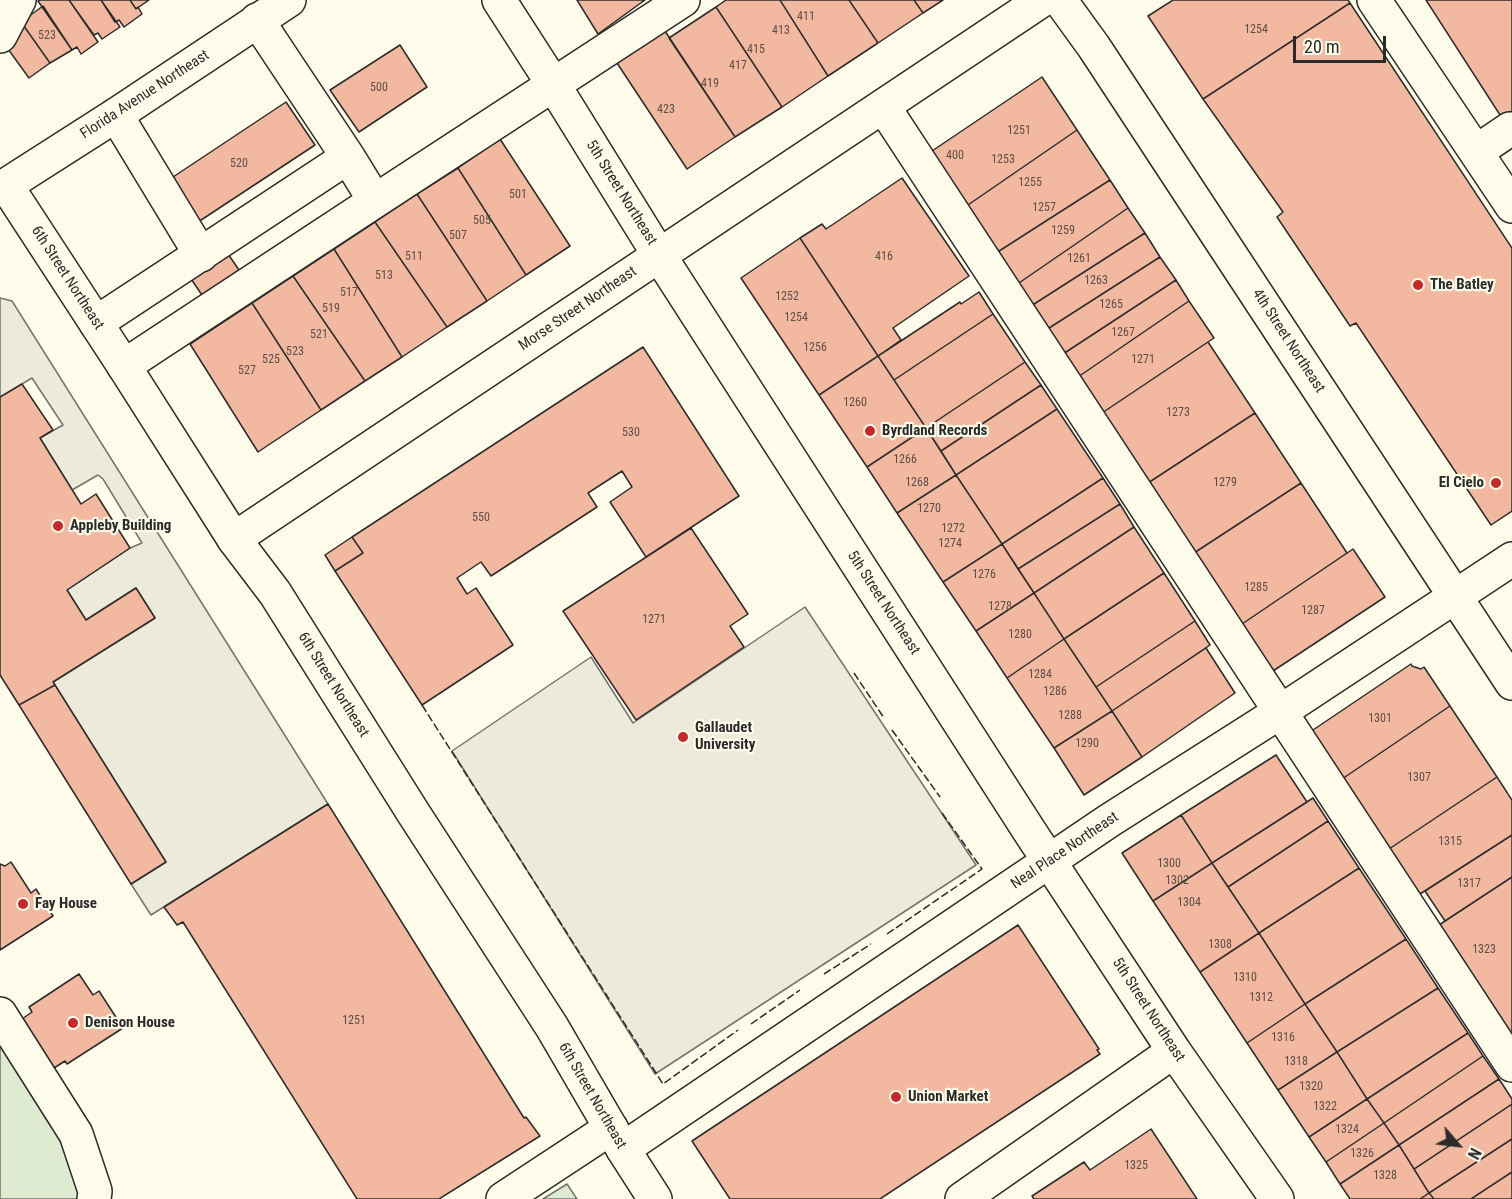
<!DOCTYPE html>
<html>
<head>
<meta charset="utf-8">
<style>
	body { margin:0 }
	#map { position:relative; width:1512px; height:1199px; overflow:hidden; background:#fdfbea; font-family:"Roboto Condensed",sans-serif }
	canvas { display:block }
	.north { position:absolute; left:1428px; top:1115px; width:60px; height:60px; -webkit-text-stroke:4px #fdfbea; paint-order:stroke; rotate:118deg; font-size:16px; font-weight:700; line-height:24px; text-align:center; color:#2b2b2b }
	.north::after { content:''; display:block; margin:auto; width:21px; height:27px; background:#2b2b2b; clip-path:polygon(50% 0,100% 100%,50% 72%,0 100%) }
	.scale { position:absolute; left:1293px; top:36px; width:93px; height:27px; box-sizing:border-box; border:3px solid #2b2b2b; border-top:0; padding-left:8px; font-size:18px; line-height:21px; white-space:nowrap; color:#2b2b2b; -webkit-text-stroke:4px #fdfbea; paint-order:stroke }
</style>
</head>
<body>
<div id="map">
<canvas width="1512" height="1199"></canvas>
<div class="north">N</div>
<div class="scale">20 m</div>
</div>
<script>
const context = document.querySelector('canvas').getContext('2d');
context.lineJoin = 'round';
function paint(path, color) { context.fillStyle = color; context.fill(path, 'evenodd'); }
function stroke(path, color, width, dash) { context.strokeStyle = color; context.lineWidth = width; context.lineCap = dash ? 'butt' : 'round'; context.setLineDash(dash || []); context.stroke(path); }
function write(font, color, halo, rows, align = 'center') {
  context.font = font + ' "Roboto Condensed",sans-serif'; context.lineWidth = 4.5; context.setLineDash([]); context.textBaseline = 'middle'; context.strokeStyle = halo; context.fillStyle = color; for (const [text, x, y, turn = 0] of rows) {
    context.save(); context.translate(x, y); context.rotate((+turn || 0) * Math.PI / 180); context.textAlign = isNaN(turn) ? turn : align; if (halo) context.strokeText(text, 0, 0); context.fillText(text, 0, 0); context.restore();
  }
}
const green = new Path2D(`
	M 0,1041 L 54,1126 L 74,1174 L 80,1199 L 0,1199 Z
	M 567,1184 L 577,1199 L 543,1199 Z`);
const parking = new Path2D(`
	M 0,298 L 12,301 L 328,804 L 151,915 L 131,884 L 166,862 L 53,682 L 155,618 L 136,588 L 86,620 L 67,590 L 130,548 L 142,543 L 103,479 L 98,475 L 72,490 L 40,438 L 63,425 L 32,378 L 0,397 Z
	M 805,607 L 976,865 L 655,1074 L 452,751 L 591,657 L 633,723 Z`);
const building = new Path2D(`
	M 40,0 L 69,0 L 98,42 L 81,54 L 77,47 L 72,50 L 38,1 Z
	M 69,0 L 101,0 L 120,27 L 102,39 L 98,33 L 94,35 Z
	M 101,0 L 130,0 L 136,9 L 138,7 L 142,14 L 124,27 L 119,20 L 115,22 Z
	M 130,0 L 149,0 L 136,9 Z
	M 577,0 L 645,0 L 598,34 Z
	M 726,0 L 780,0 L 828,76 L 782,107 L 716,7 Z
	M 780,0 L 849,0 L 878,43 L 828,76 Z
	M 849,0 L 914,0 L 923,13 L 878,43 Z
	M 914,0 L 943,0 L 923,13 Z
	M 1173,0 L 1348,0 L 1350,3 L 1203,99 L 1148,16 Z
	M 1426,0 L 1512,0 L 1512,131 L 1511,132 Z
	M 1350,3 L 1512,248 L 1512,511 L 1491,525 L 1356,323 L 1350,326 L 1277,217 L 1283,212 L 1203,99 Z
	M 43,6 L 72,50 L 50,63 L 21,22 Z
	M 716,7 L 782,107 L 735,137 L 669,38 Z
	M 21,22 L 50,63 L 29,78 L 0,38 Z
	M 665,31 L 735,137 L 687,169 L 617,63 Z
	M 400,45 L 427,87 L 359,132 L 330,90 Z
	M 1042,77 L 1077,130 L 965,207 L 929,153 Z
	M 286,102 L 315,145 L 192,226 L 164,183 Z
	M 1077,130 L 1110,180 L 996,253 L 965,207 Z
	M 500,139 L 570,246 L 526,275 L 458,168 Z
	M 458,168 L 526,275 L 487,301 L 417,194 Z
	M 902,178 L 969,276 L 893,328 L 901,340 L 878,356 L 800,238 L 822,224 L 826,229 Z
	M 1110,180 L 1128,208 L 1016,285 L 996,253 Z
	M 417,194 L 487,301 L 447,327 L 375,222 Z
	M 1128,208 L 1145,233 L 1031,306 L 1016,285 Z
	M 375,222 L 447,327 L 402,357 L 334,249 Z
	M 1145,233 L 1160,257 L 1046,330 L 1031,306 Z
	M 800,238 L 878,356 L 819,395 L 741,278 Z
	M 334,249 L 402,357 L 365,381 L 293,276 Z
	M 226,251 L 239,270 L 202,295 L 189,276 Z
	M 1160,257 L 1176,280 L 1063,354 L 1046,330 Z
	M 293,276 L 365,381 L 321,410 L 252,303 Z
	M 1176,280 L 1189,301 L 1078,377 L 1063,354 Z
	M 979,292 L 993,314 L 894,380 L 878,356 L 960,302 L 961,304 Z
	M 1189,301 L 1214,338 L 1102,413 L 1078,377 Z
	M 252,303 L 321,410 L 258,452 L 190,344 Z
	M 993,314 L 1025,362 L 926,428 L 894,380 Z
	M 1208,342 L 1255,413 L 1148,483 L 1102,413 Z
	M 643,347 L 739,496 L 646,557 L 610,502 L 632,487 L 622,471 L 588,493 L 597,507 L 491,576 L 481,562 L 457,578 L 467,594 L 476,588 L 513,645 L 422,705 L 335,571 L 363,553 L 352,537 Z
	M 878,356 L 926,428 L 867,467 L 819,395 Z
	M 1025,362 L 1041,385 L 941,451 L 926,428 Z
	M 22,384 L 53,430 L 40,438 L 81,504 L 96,494 L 130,548 L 67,590 L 86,620 L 136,588 L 155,618 L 53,682 L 55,685 L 19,705 L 0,675 L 0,397 Z
	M 1041,385 L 1057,409 L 956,475 L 941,451 Z
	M 1057,409 L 1103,478 L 1002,544 L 956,475 Z
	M 1255,413 L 1301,483 L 1194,553 L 1148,483 Z
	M 926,428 L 956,475 L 897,513 L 867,467 Z
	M 956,475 L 1002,544 L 943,582 L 897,513 Z
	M 1103,478 L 1120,504 L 1018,569 L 1002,544 Z
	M 1301,483 L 1347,553 L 1242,624 L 1194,553 Z
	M 1120,504 L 1134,527 L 1034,593 L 1018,569 Z
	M 1134,527 L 1164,573 L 1064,639 L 1034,593 Z
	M 691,528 L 748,614 L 730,626 L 744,647 L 636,720 L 563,611 Z
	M 352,537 L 363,553 L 335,571 L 325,555 Z
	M 1002,544 L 1034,593 L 976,631 L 943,582 Z
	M 1353,549 L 1385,597 L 1273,671 L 1242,624 Z
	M 1164,573 L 1195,621 L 1096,687 L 1064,639 Z
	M 1034,593 L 1064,639 L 1007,678 L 976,631 Z
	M 1195,621 L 1210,645 L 1112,711 L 1096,687 Z
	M 1064,639 L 1112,711 L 1054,748 L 1007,678 Z
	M 1206,648 L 1235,693 L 1142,757 L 1112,711 Z
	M 1411,664 L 1412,666 L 1421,669 L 1424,667 L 1450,706 L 1342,779 L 1310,732 Z
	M 55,685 L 166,862 L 131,884 L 19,705 Z
	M 1450,706 L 1497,777 L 1389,849 L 1342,779 Z
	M 1112,711 L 1142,757 L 1084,795 L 1054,748 Z
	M 1276,755 L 1307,802 L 1212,863 L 1181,815 Z
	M 1497,777 L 1512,800 L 1512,835 L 1420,894 L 1389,849 Z
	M 1313,798 L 1328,821 L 1228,887 L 1212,863 Z
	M 328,804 L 524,1118 L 526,1117 L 540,1136 L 439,1199 L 357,1199 L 183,922 L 177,925 L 164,907 Z
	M 1181,815 L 1212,863 L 1153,901 L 1122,853 Z
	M 1328,821 L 1359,868 L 1259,933 L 1228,887 Z
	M 1512,835 L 1512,877 L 1445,921 L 1425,891 Z
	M 11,862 L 31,893 L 36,889 L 53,916 L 0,950 L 0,864 L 5,866 Z
	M 1212,863 L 1259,933 L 1200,972 L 1153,901 Z
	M 1359,868 L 1406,939 L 1305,1004 L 1259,933 Z
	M 1512,877 L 1512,1034 L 1439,925 Z
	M 1018,925 L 1099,1049 L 1097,1050 L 1100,1054 L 880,1199 L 730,1199 L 692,1141 Z
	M 1259,933 L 1305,1004 L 1247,1043 L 1200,972 Z
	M 1406,939 L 1438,988 L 1337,1052 L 1305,1004 Z
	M 79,974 L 93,995 L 99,991 L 123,1028 L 67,1064 L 65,1061 L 54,1068 L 22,1019 L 32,1012 L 29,1007 Z
	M 1438,988 L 1468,1033 L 1367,1099 L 1337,1052 Z
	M 1305,1004 L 1337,1052 L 1278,1090 L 1247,1043 Z
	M 1468,1033 L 1483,1056 L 1384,1123 L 1367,1099 Z
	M 1337,1052 L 1367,1099 L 1309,1137 L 1278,1090 Z
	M 1483,1056 L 1499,1079 L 1399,1145 L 1384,1123 Z
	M 1499,1079 L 1512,1099 L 1512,1104 L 1414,1169 L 1399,1145 Z
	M 1367,1099 L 1384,1123 L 1326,1162 L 1309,1137 Z
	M 1512,1104 L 1512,1139 L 1429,1193 L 1414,1169 Z
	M 1384,1123 L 1399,1145 L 1340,1184 L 1326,1162 Z
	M 1151,1129 L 1197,1199 L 1034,1199 L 1032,1196 L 1084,1162 L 1090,1170 Z
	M 1512,1139 L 1512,1172 L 1471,1199 L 1434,1199 L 1429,1193 Z
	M 1399,1145 L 1429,1193 L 1420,1199 L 1350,1199 L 1340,1184 Z
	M 1512,1172 L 1512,1199 L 1471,1199 Z
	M 1429,1193 L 1434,1199 L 1420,1199 Z`);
const minor = new Path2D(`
	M 499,0 L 553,84 L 659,255 L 1030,832 L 1174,1051 L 1277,1199
	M 1060,0 L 1094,47 L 1512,683
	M 1374,0 L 1512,206
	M 257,20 L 348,157 L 375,201
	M 0,36 L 19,0
	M 883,106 L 1512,1065
	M 116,115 L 201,255
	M 1476,152 L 1510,129
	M 96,323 L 348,157
	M 124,366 L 375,201 L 683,0
	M 234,539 L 1042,0
	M 0,1014 L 76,1134 L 95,1191 L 94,1199
	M 623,1149 L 1110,820 L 1280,712 L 1512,559
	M 503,1199 L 611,1128
	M 962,1199 L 1174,1051`);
const major = new Path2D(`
	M 6,185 L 124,366 L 234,539 L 275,593 L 414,814 L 552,1027 L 623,1149 L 655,1199
	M 0,189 L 116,115 L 289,0`);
const fence = new Path2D(`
	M 854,673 L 884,718
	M 422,705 L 663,1084 L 738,1030
	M 892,730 L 940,797
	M 887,934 L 982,869 L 942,813
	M 824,974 L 871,944
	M 751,1024 L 800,990`);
const markers = [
	[1418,285,6,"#c62828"],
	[870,431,6,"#c62828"],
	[1496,483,6,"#c62828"],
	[58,526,6,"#c62828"],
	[683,737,6,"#c62828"],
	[23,904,6,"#c62828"],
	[73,1023,6,"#c62828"],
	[896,1097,6,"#c62828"]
];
const numberNames = [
	["411",806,17],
	["1254",1256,30],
	["413",781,31],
	["523",47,36],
	["415",756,50],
	["417",738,66],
	["419",710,84],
	["500",379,88],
	["423",666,110],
	["1251",1019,131],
	["400",955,156],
	["1253",1003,160],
	["520",239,164],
	["1255",1030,183],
	["501",518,195],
	["1257",1044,208],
	["505",482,221],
	["1259",1063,231],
	["507",458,236],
	["511",414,257],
	["416",884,257],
	["1261",1079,259],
	["513",384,276],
	["1263",1096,281],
	["517",349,293],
	["1252",787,297],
	["1265",1111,305],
	["519",331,309],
	["1254",796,318],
	["1267",1123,333],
	["521",319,335],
	["1256",815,348],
	["523",295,352],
	["525",271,360],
	["1271",1143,360],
	["527",247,371],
	["1260",855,403],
	["1273",1178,413],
	["530",631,433],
	["1266",905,460],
	["1268",917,483],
	["1279",1225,483],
	["1270",929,509],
	["550",481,518],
	["1272",953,529],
	["1274",950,544],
	["1276",984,575],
	["1285",1256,588],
	["1278",1000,607],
	["1287",1313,611],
	["1271",654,620],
	["1280",1020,635],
	["1284",1040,675],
	["1286",1055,692],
	["1288",1070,716],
	["1301",1380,719],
	["1290",1087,744],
	["1307",1419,778],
	["1315",1450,842],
	["1300",1169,864],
	["1302",1177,881],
	["1317",1469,884],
	["1304",1189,903],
	["1308",1220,945],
	["1323",1484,950],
	["1310",1245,978],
	["1312",1261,998],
	["1251",354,1021],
	["1316",1283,1038],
	["1318",1296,1062],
	["1320",1311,1087],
	["1322",1325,1107],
	["1324",1347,1130],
	["1326",1362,1154],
	["1325",1136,1166],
	["1328",1385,1176]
];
const streetNames = [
	["Florida Avenue Northeast",145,95,-33],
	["5th Street Northeast",621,193,58],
	["6th Street Northeast",67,278,57],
	["Morse Street Northeast",578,309,-34],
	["4th Street Northeast",1288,341,57],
	["5th Street Northeast",883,603,57],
	["6th Street Northeast",333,685,58],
	["Neal Place Northeast",1065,851,-34],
	["5th Street Northeast",1148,1010,57],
	["6th Street Northeast",592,1096,60]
];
const poiNames = [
	["The Batley",1430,285],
	["Byrdland Records",882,431],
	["El Cielo",1484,483,"right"],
	["Appleby Building",70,526],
	["Gallaudet",695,728],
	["University",695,745],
	["Fay House",35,904],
	["Denison House",85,1023],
	["Union Market",908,1097]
];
paint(green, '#deebd1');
stroke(green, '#74746e', 1.5);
paint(parking, '#eceadb');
stroke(parking, '#74746e', 1.5);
paint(building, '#f2b8a0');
stroke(building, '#2b2b2b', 1.5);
stroke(minor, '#2b2b2b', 36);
stroke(major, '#2b2b2b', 36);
stroke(minor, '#fdfbea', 33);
stroke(major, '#fdfbea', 33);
stroke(fence, '#2b2b2b', 1.5, [8, 3]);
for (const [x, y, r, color] of markers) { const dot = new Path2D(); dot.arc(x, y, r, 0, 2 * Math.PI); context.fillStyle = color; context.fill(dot); stroke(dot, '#fdfbea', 2); }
write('12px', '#5d4e48', null, numberNames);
write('15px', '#2b2b2b', '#fdfbea', streetNames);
write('bold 15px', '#2b2b2b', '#fdfbea', poiNames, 'left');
</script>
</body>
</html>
